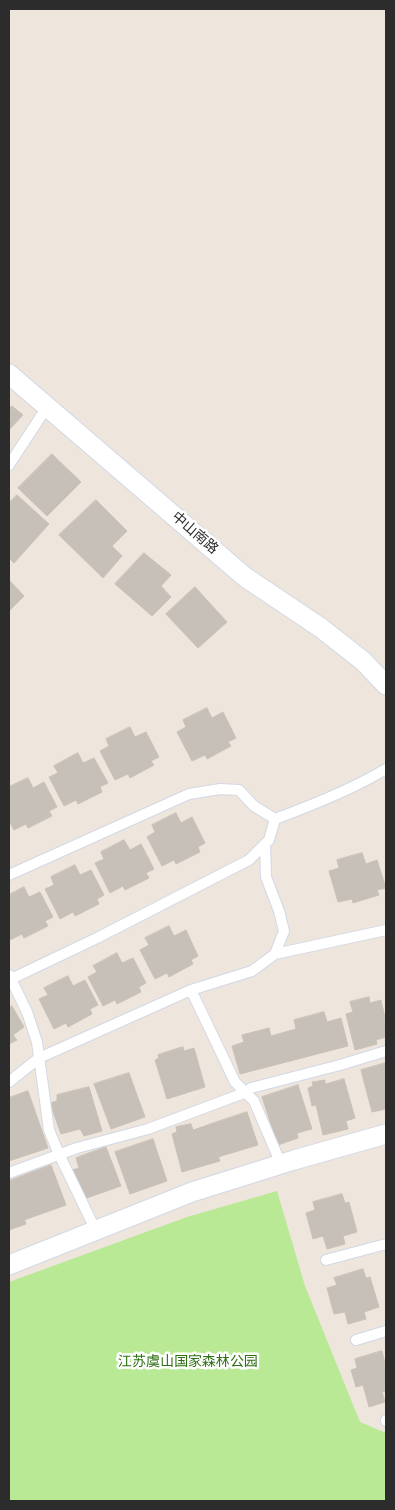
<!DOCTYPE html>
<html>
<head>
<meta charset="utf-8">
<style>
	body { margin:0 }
	#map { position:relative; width:395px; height:1510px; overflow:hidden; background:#eee5dd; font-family:Overpass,sans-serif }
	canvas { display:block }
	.frame { position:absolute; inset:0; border:10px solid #2c2c2c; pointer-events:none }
</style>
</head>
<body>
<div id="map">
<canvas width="395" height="1510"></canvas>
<div class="frame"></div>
</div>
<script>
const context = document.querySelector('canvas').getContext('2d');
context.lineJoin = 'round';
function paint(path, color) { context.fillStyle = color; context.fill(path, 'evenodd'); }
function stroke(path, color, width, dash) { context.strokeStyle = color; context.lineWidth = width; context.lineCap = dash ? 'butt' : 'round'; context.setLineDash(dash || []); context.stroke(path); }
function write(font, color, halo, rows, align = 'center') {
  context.font = font + ' Overpass,"Noto Sans SC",sans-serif'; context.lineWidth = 5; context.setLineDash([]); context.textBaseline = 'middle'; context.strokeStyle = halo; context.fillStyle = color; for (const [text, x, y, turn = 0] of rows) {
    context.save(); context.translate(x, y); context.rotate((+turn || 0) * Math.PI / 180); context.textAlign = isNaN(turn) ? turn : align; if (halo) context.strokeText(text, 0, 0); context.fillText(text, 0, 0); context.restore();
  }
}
const green = new Path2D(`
	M 277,1191 L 305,1286 L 360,1422 L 386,1433 L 386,1501 L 9,1501 L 9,1282 L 187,1217 Z`);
const building = new Path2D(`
	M 12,406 L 23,415 L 9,430 L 9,410 Z
	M 52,454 L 81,482 L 47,516 L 18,488 Z
	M 17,495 L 49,524 L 14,563 L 9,558 L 9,503 Z
	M 96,500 L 127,531 L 112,546 L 122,556 L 103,578 L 59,535 Z
	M 144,553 L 171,575 L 161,586 L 171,597 L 152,616 L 115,584 Z
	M 9,580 L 24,596 L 9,611 Z
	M 195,587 L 227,622 L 198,648 L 166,614 Z
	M 207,708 L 212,718 L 223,712 L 236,738 L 228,742 L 231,746 L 207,759 L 205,755 L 192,761 L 177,732 L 186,727 L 183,720 Z
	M 130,727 L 135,737 L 146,732 L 159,757 L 151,761 L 154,765 L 130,778 L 128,774 L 115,780 L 100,751 L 109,746 L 106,739 Z
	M 78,753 L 83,763 L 94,758 L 108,783 L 100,787 L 102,792 L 78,804 L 76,800 L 64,806 L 49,777 L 58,773 L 54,766 Z
	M 28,778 L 33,788 L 44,782 L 57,807 L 49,811 L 52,816 L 28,828 L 26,824 L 14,830 L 9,821 L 9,787 Z
	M 176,813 L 181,823 L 192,817 L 205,843 L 198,847 L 200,852 L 176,864 L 174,860 L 162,866 L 147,837 L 155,832 L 152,825 Z
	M 124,840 L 130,850 L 141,844 L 154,869 L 146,873 L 149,878 L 125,890 L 123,886 L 110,893 L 95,863 L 104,859 L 101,852 Z
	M 362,853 L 366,864 L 377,860 L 386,888 L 377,890 L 379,895 L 353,903 L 352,899 L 338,902 L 329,871 L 339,868 L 337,860 Z
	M 75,865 L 80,875 L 91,870 L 104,895 L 97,899 L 99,904 L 75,916 L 73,912 L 60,919 L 45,889 L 54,885 L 51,877 Z
	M 24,887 L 29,897 L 40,892 L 53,917 L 45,921 L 48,926 L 24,938 L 22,934 L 10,940 L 9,895 Z
	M 169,926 L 174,936 L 186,930 L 198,956 L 191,960 L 193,964 L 169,977 L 167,973 L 155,979 L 140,950 L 149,945 L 145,938 Z
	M 117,953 L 122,963 L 133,958 L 146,983 L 139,987 L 141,992 L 117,1004 L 115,1000 L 103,1006 L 88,977 L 97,972 L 93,966 Z
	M 68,976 L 73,986 L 85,980 L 98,1005 L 90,1009 L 92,1014 L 68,1027 L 66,1023 L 54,1029 L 39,999 L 48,995 L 44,988 Z
	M 369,997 L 370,1003 L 381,1000 L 386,1022 L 386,1037 L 376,1040 L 377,1044 L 355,1050 L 346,1014 L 353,1012 L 350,1002 Z
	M 12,1006 L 24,1027 L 13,1035 L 17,1040 L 9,1044 L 9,1008 Z
	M 324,1012 L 327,1022 L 341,1018 L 348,1046 L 240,1074 L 232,1046 L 244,1042 L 242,1035 L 269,1028 L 271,1036 L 296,1029 L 294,1020 Z
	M 183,1047 L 184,1051 L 194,1048 L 205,1087 L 167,1099 L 155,1060 L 159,1058 L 158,1055 Z
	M 386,1063 L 386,1109 L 372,1112 L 361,1070 Z
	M 129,1073 L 145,1117 L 111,1129 L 94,1084 Z
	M 344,1079 L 355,1118 L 346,1121 L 348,1129 L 323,1135 L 316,1105 L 312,1106 L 308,1088 L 313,1086 L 312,1082 L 325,1080 L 325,1084 Z
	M 298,1085 L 312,1129 L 297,1133 L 298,1138 L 278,1145 L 262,1097 Z
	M 89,1087 L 102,1131 L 84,1136 L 80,1129 L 61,1134 L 50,1103 L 57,1101 L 57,1095 Z
	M 28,1091 L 48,1148 L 9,1161 L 9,1098 Z
	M 247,1112 L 258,1145 L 218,1157 L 208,1125 Z
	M 191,1124 L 193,1130 L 208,1125 L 220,1161 L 182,1172 L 172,1134 L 177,1132 L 176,1127 Z
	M 153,1139 L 167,1181 L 130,1194 L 115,1152 Z
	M 106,1147 L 121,1186 L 84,1199 L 73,1170 L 79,1168 L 76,1158 Z
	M 51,1165 L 66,1205 L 24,1220 L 9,1181 Z
	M 9,1181 L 26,1224 L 9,1230 Z
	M 342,1194 L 345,1203 L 349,1202 L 357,1232 L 343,1236 L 345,1244 L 327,1249 L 323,1236 L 313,1239 L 306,1213 L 315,1210 L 313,1202 Z
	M 363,1269 L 366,1278 L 370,1277 L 379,1307 L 364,1312 L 366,1319 L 348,1324 L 345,1312 L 334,1314 L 327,1288 L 337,1285 L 334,1278 Z
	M 382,1351 L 386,1367 L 386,1391 L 382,1392 L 385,1402 L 369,1407 L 363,1385 L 356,1387 L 351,1370 L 357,1368 L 355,1359 Z`);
const service = new Path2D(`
	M 9,465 L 47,407
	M 9,875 L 189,794 L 220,789 L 239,790 L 254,806 L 275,819 C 313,805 351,790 386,769
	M 275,954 L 386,930
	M 9,975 L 27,1012 L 37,1042 L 49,1130 L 59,1154 L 96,1231
	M 11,979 L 97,938 L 249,860 L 269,840 L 275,819
	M 191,990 L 235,1082 L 254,1101 L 281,1164
	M 9,1082 L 39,1058 L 191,990 L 252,971 L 275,954 L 284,931 L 279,911 L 266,877 L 265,844
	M 9,1173 L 77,1148 L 148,1129 L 244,1093 L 251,1088 L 340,1065 L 386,1051
	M 326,1260 L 386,1244
	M 356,1340 L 386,1331
	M 386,1421 L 386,1420`);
const minor = new Path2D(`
	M 9,374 L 245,577 L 321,628 L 363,661 L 386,685
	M 9,1265 L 192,1192 L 294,1160 L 386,1134`);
const streetNames = [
	["中山南路",194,534,41]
];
const parkNames = [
	["江苏虞山国家森林公园",188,1363]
];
paint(green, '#bae995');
paint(building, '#c6c0b8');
stroke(building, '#cac1b6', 1);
stroke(service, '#d2d8e5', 12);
stroke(minor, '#d2d8e5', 21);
stroke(service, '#fff', 10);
stroke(minor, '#fff', 19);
write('14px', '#2c2c2c', '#fff', streetNames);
write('14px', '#307015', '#fff', parkNames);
</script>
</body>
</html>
